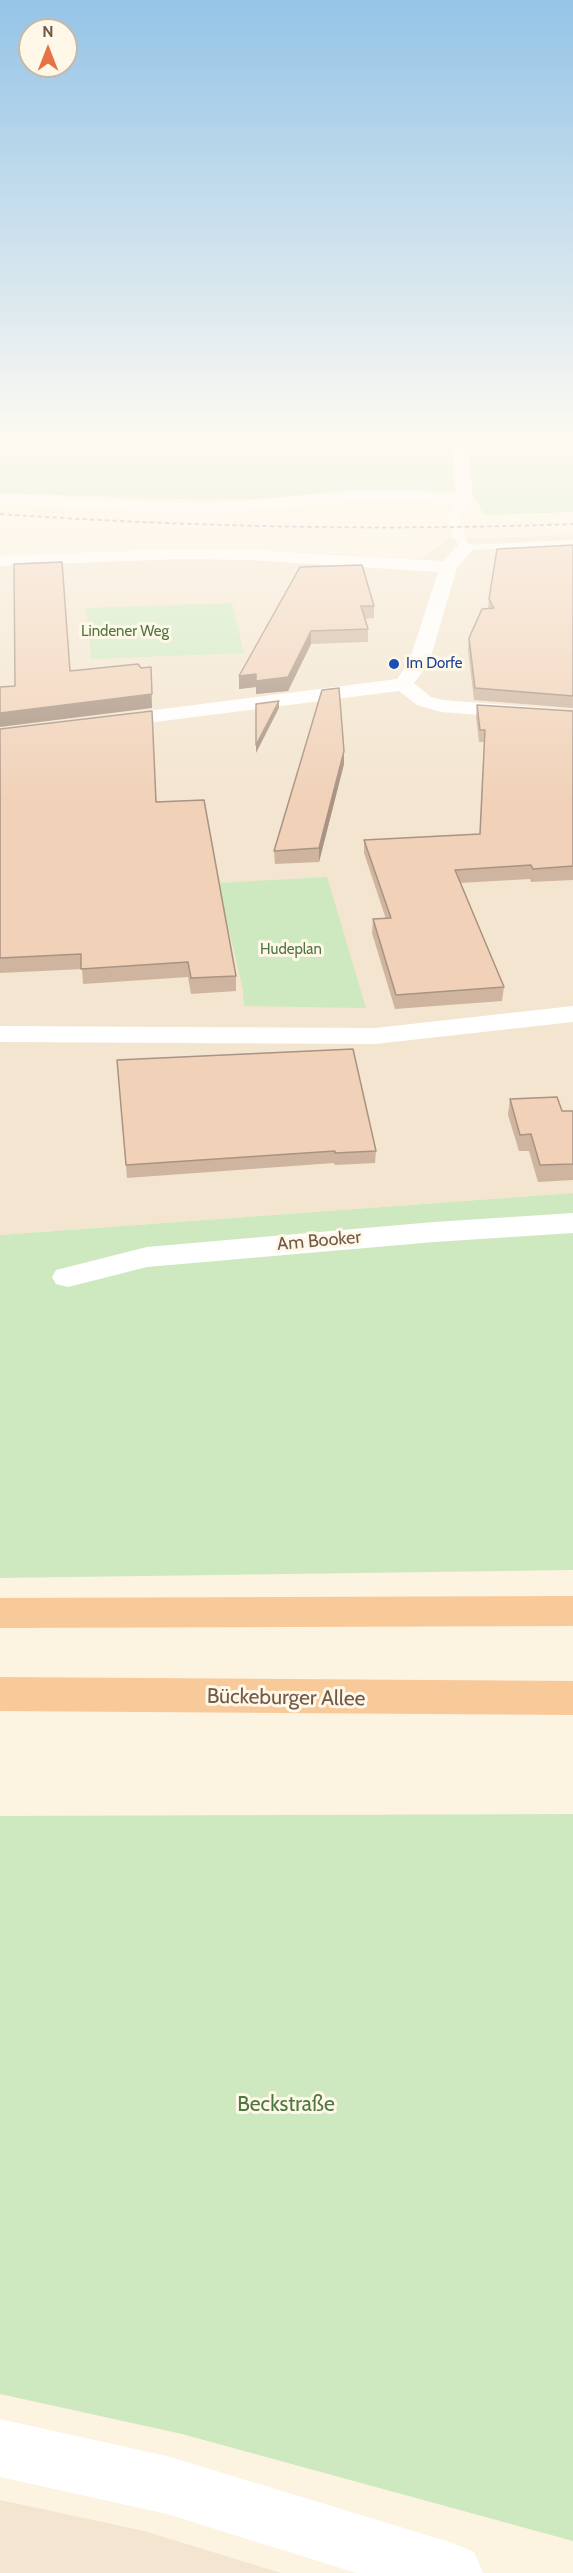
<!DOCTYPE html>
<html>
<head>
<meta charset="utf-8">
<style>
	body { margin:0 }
	#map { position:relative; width:573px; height:2573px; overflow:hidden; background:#fcf3e1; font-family:Cabin,sans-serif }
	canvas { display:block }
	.north { position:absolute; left:18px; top:18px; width:60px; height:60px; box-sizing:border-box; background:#fff7e7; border:2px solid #c7b8a7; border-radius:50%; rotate:0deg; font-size:16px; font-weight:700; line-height:24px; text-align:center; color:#735a48 }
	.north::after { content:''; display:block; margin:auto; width:21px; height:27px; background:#e67346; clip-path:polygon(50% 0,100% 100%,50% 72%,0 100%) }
</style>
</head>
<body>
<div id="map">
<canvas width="573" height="2573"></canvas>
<div class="north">N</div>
</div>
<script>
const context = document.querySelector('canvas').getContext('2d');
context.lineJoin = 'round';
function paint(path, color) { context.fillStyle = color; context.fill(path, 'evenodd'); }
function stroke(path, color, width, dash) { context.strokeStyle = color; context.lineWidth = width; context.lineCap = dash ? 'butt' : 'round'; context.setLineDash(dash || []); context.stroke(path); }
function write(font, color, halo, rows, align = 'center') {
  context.font = font + ' Cabin,sans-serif'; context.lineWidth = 6; context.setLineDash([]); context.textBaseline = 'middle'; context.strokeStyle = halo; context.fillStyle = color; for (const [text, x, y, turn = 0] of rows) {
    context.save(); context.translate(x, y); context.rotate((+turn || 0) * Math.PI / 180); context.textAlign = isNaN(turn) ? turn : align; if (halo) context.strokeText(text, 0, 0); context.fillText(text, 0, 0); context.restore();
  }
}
const residential = new Path2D(`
	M 573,535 L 573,1193 L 0,1235 L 0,556 L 181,549 L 321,553 L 412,559 L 423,558 L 448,539 Z
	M 0,2500 L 144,2531 L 281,2573 L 0,2573 Z`);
const green = new Path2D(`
	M 0,440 L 573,440 L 573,512 L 484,515 L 472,493 L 404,490 L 339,491 L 263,499 L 204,500 L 0,493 Z
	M 232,603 L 244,653 L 91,659 L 86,608 Z
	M 327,877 L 366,1008 L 244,1006 L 243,990 L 218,883 Z
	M 573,1193 L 573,1570 L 0,1578 L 0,1235 Z
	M 573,1814 L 573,2541 L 182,2434 L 0,2394 L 0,1816 Z`);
const service = new Path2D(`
	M 462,500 L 470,502 L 458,515 L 468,545 L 573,540 L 573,546 L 461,550 L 453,535 L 448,515 Z`);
const minor = new Path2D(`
	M 452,440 L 468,440 L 473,502 L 465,507 L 408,500 L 371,500 L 220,513 L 176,513 L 0,504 L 0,494 L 176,503 L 220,503 L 371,490 L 408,490 L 456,496 Z
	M 465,543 L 471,544 L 474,548 L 457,568 L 429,663 L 414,683 L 431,697 L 442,700 L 573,710 L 573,722 L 441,712 L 417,705 L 399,691 L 108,728 L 101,726 L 97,722 L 101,718 L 108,716 L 397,679 L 409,662 L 438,572 L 250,560 L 181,559 L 0,566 L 0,556 L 181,549 L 250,550 L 443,561 L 459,544 Z
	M 573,1006 L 573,1022 L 375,1044 L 0,1042 L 0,1026 L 375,1028 Z
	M 573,1213 L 573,1233 L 434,1242 L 147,1267 L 68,1287 L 56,1284 L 52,1277 L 56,1270 L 147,1247 L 434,1222 Z
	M 0,2419 L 167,2456 L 453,2543 L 474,2552 L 483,2573 L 356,2573 L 167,2514 L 0,2477 Z`);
const trunk = new Path2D(`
	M 573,1596 L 573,1626 L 0,1628 L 0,1598 Z
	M 0,1677 L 573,1681 L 573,1715 L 0,1711 Z`);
const rail = new Path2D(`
	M 0,514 C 191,527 382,531 573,524`);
const wall = new Path2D(`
	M 573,545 L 573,708 L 474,700 L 468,650 L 469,638 L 488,608 L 489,599 Z
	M 300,567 L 374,606 L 374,618 L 365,619 L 368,629 L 368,642 L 311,644 L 288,691 L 256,694 L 256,687 L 239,689 L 239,676 Z
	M 477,705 L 573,711 L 573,880 L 531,882 L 530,879 L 460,883 L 504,987 L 502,1001 L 395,1009 L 372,933 L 373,919 L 386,919 L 364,853 L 364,840 L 480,834 L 484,742 L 479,742 L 476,717 Z
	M 0,729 L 156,802 L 236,976 L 236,991 L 191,994 L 188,977 L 83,984 L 82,969 L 0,973 Z
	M 344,751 L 344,764 L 319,862 L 275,864 L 274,851 Z
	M 117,1060 L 376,1151 L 375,1163 L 335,1165 L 334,1163 L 127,1178 Z
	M 510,1099 L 562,1111 L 573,1111 L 573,1180 L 538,1182 L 529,1151 L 519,1151 L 508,1115 Z`);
const shadedWall = new Path2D(`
	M 311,631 L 311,644 L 288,691 L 256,694 L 256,687 L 239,689 L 239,676 Z
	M 151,667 L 152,708 L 0,727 L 0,713 Z
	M 279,701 L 279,708 L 256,753 L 256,745 Z
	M 344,751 L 344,764 L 319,862 L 319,848 Z`);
const building = new Path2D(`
	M 573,545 L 573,696 L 475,688 L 469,638 L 482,609 L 494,608 L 489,599 L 497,549 Z
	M 62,562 L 70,671 L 138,664 L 141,668 L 151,667 L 152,694 L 0,713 L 0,687 L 15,686 L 14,564 Z
	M 362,565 L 374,606 L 361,606 L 368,629 L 311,631 L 288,677 L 256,681 L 256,674 L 239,676 L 300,567 Z
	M 339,688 L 344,751 L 319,848 L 274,851 L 322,690 Z
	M 279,701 L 256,745 L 256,704 Z
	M 477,705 L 573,711 L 573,866 L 533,869 L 531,865 L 455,870 L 504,987 L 396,995 L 373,919 L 391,918 L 364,840 L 480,834 L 485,730 L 480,730 Z
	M 152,711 L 156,802 L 204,800 L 236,976 L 191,978 L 188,962 L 81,969 L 81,954 L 0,958 L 0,729 Z
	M 353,1049 L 376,1151 L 335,1153 L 335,1151 L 126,1165 L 117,1060 Z
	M 557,1097 L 562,1111 L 573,1111 L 573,1164 L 540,1165 L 531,1134 L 520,1135 L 510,1099 Z`);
const markers = [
	[394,664,6,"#1a4fb4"]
];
const farParknames = [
	["Lindener Weg",125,632],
	["Hudeplan",291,950]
];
const farTransitnames = [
	["Im Dorfe",406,664]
];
const streetNames = [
	["Am Booker",319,1241,-5]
];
const nearStreetnames = [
	["Bückeburger Allee",286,1698,1]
];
const nearParknames = [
	["Beckstraße",286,2105]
];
paint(residential, '#f3e5d0');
paint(green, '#cee9c0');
paint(service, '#fff');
paint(minor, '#fff');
paint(trunk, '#f8c999');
stroke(rail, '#b6a1c4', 2, [4.5, 3]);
paint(wall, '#cfb59f');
paint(shadedWall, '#a99382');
paint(building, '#f1d2b9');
stroke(building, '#a99382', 1.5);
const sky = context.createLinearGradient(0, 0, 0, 800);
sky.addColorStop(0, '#94c4e7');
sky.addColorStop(0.55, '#fefaf2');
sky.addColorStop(1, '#fefaf200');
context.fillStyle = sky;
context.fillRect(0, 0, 573, 800);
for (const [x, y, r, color] of markers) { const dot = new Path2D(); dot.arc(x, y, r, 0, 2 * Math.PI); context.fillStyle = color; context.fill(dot); stroke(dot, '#fff7e7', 2); }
write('15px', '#4e7841', '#fff7e7', farParknames);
write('15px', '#164399', '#fff7e7', farTransitnames, 'left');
write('18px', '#735a48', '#fff7e7', streetNames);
write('21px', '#735a48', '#fff7e7', nearStreetnames);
write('21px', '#4e7841', '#fff7e7', nearParknames);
</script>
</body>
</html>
